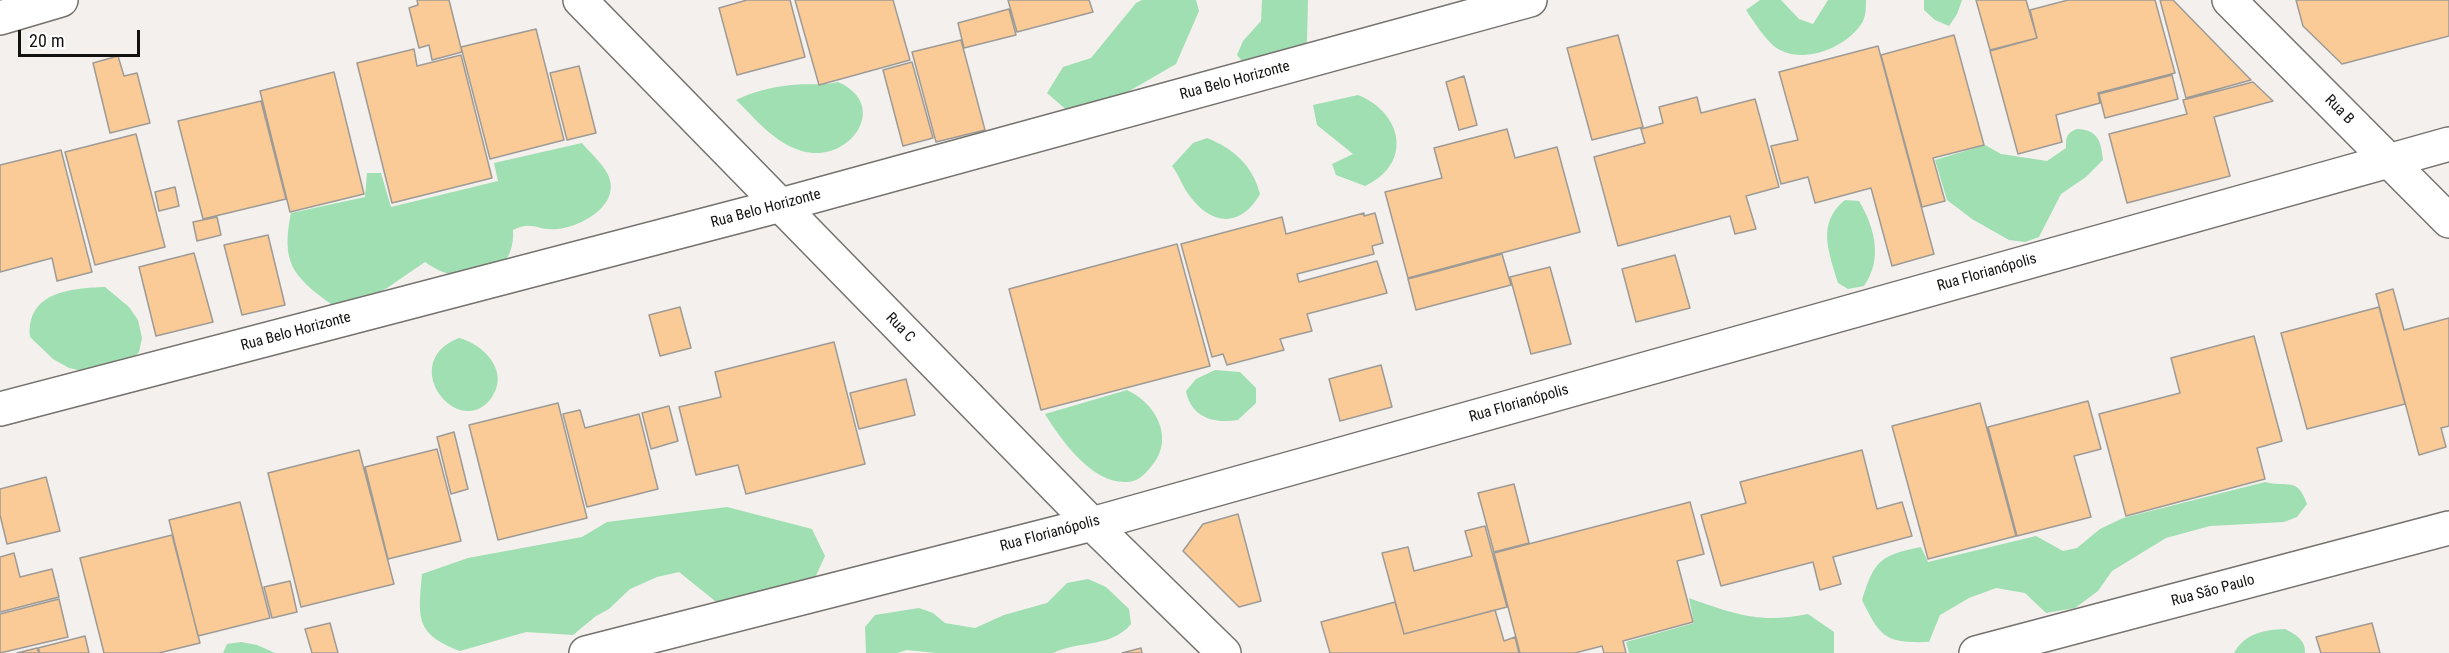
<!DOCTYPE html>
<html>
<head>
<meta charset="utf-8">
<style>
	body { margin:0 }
	#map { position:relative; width:2449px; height:653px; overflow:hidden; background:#f4f0ed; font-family:"Roboto Condensed",sans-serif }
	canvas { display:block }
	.scale { position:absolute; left:18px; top:30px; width:122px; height:27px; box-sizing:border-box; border:3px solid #131211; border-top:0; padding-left:8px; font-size:18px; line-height:21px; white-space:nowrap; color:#131211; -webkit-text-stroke:4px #fff; paint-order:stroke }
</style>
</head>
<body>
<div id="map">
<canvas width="2449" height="653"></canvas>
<div class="scale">20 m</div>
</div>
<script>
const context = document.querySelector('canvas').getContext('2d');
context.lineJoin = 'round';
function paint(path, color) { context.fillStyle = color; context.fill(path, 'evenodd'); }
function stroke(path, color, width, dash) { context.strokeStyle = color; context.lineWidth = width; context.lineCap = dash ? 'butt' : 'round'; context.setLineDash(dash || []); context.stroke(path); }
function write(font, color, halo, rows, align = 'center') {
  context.font = font + ' "Roboto Condensed",sans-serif'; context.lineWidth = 4.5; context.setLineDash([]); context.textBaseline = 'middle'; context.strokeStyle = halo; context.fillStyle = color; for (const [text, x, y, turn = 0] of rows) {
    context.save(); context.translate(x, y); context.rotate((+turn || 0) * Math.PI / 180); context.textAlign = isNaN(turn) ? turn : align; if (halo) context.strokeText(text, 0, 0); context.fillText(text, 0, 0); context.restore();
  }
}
const green = new Path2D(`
	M 1142,0 L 1196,0 L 1199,11 L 1176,64 L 1100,108 L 1070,113 L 1047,93 L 1063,67 L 1091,58 L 1136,3 Z
	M 1262,0 L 1308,0 L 1307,41 L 1301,55 L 1248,69 L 1237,55 L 1243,41 L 1261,21 Z
	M 1760,0 L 1781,0 L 1799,19 L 1813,24 L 1828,0 L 1866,0 C 1866,7 1866,17 1862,23 C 1846,48 1802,66 1775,47 C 1764,38 1754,22 1746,10 Z
	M 1924,0 L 1962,0 L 1957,14 L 1949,26 L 1935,20 L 1924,10 Z
	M 838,82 C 892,106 848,165 802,151 C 774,143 756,119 736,100 C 752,92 772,87 791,85 C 807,83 820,86 838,82 Z
	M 1358,95 C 1403,113 1413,164 1365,186 L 1336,175 L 1332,164 L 1353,154 L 1317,125 L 1313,105 Z
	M 2077,129 C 2098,130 2101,141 2103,160 L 2086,177 L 2061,194 L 2039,237 L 2025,242 L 2009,240 L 1972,219 L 1947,200 L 1935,160 L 1985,145 L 2001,154 L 2047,161 L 2066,148 C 2066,138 2066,133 2077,129 Z
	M 1207,138 C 1233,148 1253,166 1260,194 C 1241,228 1211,226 1189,195 C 1182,186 1179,175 1172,166 L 1193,143 Z
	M 582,143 C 591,154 606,166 610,180 C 617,208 579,227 557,229 C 537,231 533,220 513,230 C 516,283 458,287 425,262 L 387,288 L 360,302 L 331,304 C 292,276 281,262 291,213 L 365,197 L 367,173 L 381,173 L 391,207 L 498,181 L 494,163 Z
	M 1845,200 L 1859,201 C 1875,228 1883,259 1864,286 L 1848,289 L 1838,283 C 1829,253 1816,223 1845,200 Z
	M 105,287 L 129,307 L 138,320 L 142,338 L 139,352 L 129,362 L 83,371 L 69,368 L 53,359 L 30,337 C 26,292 71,288 105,287 Z
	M 459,338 C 483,344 510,371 492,397 C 460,443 395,363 459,338 Z
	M 1215,370 L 1240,372 L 1256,388 L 1256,403 L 1238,420 C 1213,424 1191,417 1186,391 L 1196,379 Z
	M 1127,390 C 1157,404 1176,440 1150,468 C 1144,475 1137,482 1127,482 C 1092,484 1061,440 1045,414 Z
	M 2265,482 C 2288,488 2297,476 2307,504 L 2297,517 L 2284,522 L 2210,526 L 2166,538 L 2112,571 L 2098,591 L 2075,608 L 2046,613 L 2025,593 L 1996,588 L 1969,598 L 1940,615 L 1929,642 C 1886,643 1881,639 1862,600 C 1874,561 1880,555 1921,547 L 1928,562 L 2036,536 L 2063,551 L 2077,548 L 2100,529 L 2123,518 Z
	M 727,507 L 812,529 L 825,556 L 813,582 L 725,609 L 679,572 L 657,577 L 630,589 L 609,609 L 596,616 L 573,635 L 526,632 L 460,651 C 415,634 418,618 422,574 L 468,558 L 582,537 L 607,522 Z
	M 1088,579 L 1106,587 L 1129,609 L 1131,624 C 1111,648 1081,640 1053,653 L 936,653 L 907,650 L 897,653 L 866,653 L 865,627 L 875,615 L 919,608 L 933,613 L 945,623 L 975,628 L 1004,615 L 1047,603 L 1067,583 Z
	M 1689,598 C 1734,614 1760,624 1808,614 L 1834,632 L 1834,653 L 1629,653 L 1626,642 L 1694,623 Z
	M 2285,629 C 2295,634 2306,640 2305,653 L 2234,653 C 2245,633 2264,630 2285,629 Z
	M 241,642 L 257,645 L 275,653 L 223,653 L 227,644 Z`);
const building = new Path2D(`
	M 417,0 L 449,0 L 462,52 L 432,60 L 429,45 L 419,48 L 409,8 L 418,5 Z
	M 747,0 L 790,0 L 805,57 L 737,75 L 719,8 Z
	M 795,0 L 893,0 L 910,60 L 819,85 Z
	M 1008,0 L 1089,0 L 1093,12 L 1017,32 Z
	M 1976,0 L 2026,0 L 2037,38 L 1990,50 Z
	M 2068,0 L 2155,0 L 2175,73 L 2098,93 L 2100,103 L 2056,115 L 2062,142 L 2018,154 L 1990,51 L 2037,38 L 2030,10 Z
	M 2160,0 L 2173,0 L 2251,80 L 2186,98 Z
	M 2296,0 L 2449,0 L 2449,36 L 2342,64 L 2303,26 Z
	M 1009,9 L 1016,35 L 964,48 L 958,23 Z
	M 536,29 L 564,140 L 490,159 L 461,47 Z
	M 1618,35 L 1643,127 L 1592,140 L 1567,48 Z
	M 1954,35 L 1984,145 L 1933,158 L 1945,201 L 1922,207 L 1881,55 Z
	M 961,40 L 985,130 L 936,142 L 912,52 Z
	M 1878,46 L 1934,254 L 1892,266 L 1871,188 L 1815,203 L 1808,177 L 1781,184 L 1771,146 L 1798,140 L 1779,72 Z
	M 414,49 L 417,66 L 461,55 L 492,178 L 392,203 L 357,63 Z
	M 118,56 L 124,76 L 137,73 L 150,123 L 110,133 L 93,63 Z
	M 912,62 L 933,138 L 903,146 L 883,70 Z
	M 579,66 L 596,133 L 567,140 L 550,73 Z
	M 334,72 L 364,194 L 290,212 L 260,91 Z
	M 2172,75 L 2178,99 L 2105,118 L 2099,94 Z
	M 1464,76 L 1477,125 L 1459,130 L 1446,82 Z
	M 2253,82 L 2273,101 L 2214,117 L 2230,176 L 2127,203 L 2109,134 L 2187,114 L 2183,100 Z
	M 1697,97 L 1701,113 L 1755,99 L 1779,187 L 1746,196 L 1756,229 L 1735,234 L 1730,216 L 1618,246 L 1594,157 L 1645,143 L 1641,129 L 1663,123 L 1659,107 Z
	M 261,101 L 286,199 L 203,219 L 178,121 Z
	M 1507,129 L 1515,158 L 1557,147 L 1580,232 L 1408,278 L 1385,192 L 1442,178 L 1434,148 Z
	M 136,134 L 165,247 L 95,265 L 65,152 Z
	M 61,150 L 92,272 L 57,281 L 52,258 L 0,272 L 0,165 Z
	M 175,187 L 179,206 L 159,211 L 155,192 Z
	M 1364,213 L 1364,216 L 1375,213 L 1383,243 L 1372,246 L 1374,254 L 1297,274 L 1299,282 L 1377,261 L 1387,293 L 1307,314 L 1312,331 L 1280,339 L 1284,350 L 1227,365 L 1223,354 L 1212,357 L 1181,244 L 1282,217 L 1286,234 Z
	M 217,217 L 221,235 L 197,241 L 193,222 Z
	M 268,235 L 285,305 L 242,315 L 224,245 Z
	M 1177,244 L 1210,366 L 1041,410 L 1009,289 Z
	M 194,253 L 213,322 L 156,336 L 139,267 Z
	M 1502,254 L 1511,285 L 1416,310 L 1408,279 Z
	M 1675,255 L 1690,308 L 1636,322 L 1622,269 Z
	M 1550,267 L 1571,344 L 1531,354 L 1510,277 Z
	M 2393,289 L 2404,330 L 2449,318 L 2449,426 L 2441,428 L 2446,447 L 2419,455 L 2376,294 Z
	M 680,307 L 691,348 L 660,356 L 649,315 Z
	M 2379,307 L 2405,404 L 2307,429 L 2281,333 Z
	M 2254,336 L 2282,441 L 2257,448 L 2265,479 L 2126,516 L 2099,414 L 2180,393 L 2171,358 Z
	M 834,342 L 865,464 L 746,494 L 738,465 L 696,475 L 679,407 L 721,397 L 715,372 Z
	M 1381,365 L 1392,407 L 1340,421 L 1329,379 Z
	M 906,379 L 915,415 L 859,429 L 850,393 Z
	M 2088,401 L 2101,449 L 2074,456 L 2091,517 L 2017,536 L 1988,427 Z
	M 558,403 L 587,518 L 498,540 L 469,425 Z
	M 1980,403 L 2016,536 L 1928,559 L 1892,426 Z
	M 669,406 L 678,441 L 651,449 L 642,413 Z
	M 580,410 L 585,428 L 639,414 L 658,489 L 587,507 L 563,414 Z
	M 454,432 L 468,489 L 451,494 L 437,437 Z
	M 437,449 L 461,541 L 388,559 L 365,467 Z
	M 359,450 L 394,584 L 301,607 L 268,473 Z
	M 1862,450 L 1877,509 L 1902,502 L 1912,536 L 1833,557 L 1841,584 L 1820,590 L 1813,562 L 1721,586 L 1701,515 L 1746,503 L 1740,482 Z
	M 46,477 L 60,531 L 7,544 L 0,515 L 0,489 Z
	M 1514,484 L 1529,543 L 1494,552 L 1478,493 Z
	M 240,502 L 270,618 L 198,636 L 169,520 Z
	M 1690,502 L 1704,554 L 1677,561 L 1693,622 L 1623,641 L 1626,653 L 1604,653 L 1602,646 L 1575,653 L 1520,653 L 1494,553 Z
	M 1238,514 L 1261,601 L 1239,607 L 1183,551 L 1203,524 Z
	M 1485,526 L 1507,607 L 1404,634 L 1382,553 L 1408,547 L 1414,571 L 1472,556 L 1465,531 Z
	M 172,535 L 200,643 L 159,653 L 104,653 L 80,558 Z
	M 14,553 L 20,577 L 52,569 L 59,597 L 0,612 L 0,557 Z
	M 290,581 L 297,612 L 272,618 L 264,587 Z
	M 59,599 L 68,637 L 0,653 L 0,614 Z
	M 1395,602 L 1404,634 L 1495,610 L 1504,641 L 1515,637 L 1519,653 L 1330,653 L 1321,622 Z
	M 330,623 L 338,653 L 312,653 L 305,629 Z
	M 2372,623 L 2380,653 L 2321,653 L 2316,637 Z
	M 85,636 L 89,653 L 40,653 L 38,648 Z
	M 37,648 L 39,653 L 17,653 Z
	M 1141,648 L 1142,653 L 1122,653 Z`);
const street = new Path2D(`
	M 580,0 L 1092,524 L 1224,653
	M 2229,0 L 2449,221
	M 0,18 L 61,0
	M 0,409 L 781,205 L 1530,0
	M 586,653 L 1092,524 L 2449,144
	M 1976,653 L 2449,528`);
const streetNames = [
	["Rua Belo Horizonte",1235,81,-15],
	["Rua B",2339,110,45],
	["Rua Belo Horizonte",766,209,-15],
	["Rua Florianópolis",1987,273,-16],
	["Rua C",900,328,46],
	["Rua Belo Horizonte",296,332,-15],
	["Rua Florianópolis",1519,404,-16],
	["Rua Florianópolis",1050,534,-15],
	["Rua São Paulo",2213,591,-15]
];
paint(green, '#9fdfb1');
paint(building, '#facb97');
stroke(building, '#9e9b97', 1.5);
stroke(street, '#75726e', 36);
stroke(street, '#fff', 33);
write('15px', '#131211', '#fff', streetNames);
</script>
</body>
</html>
